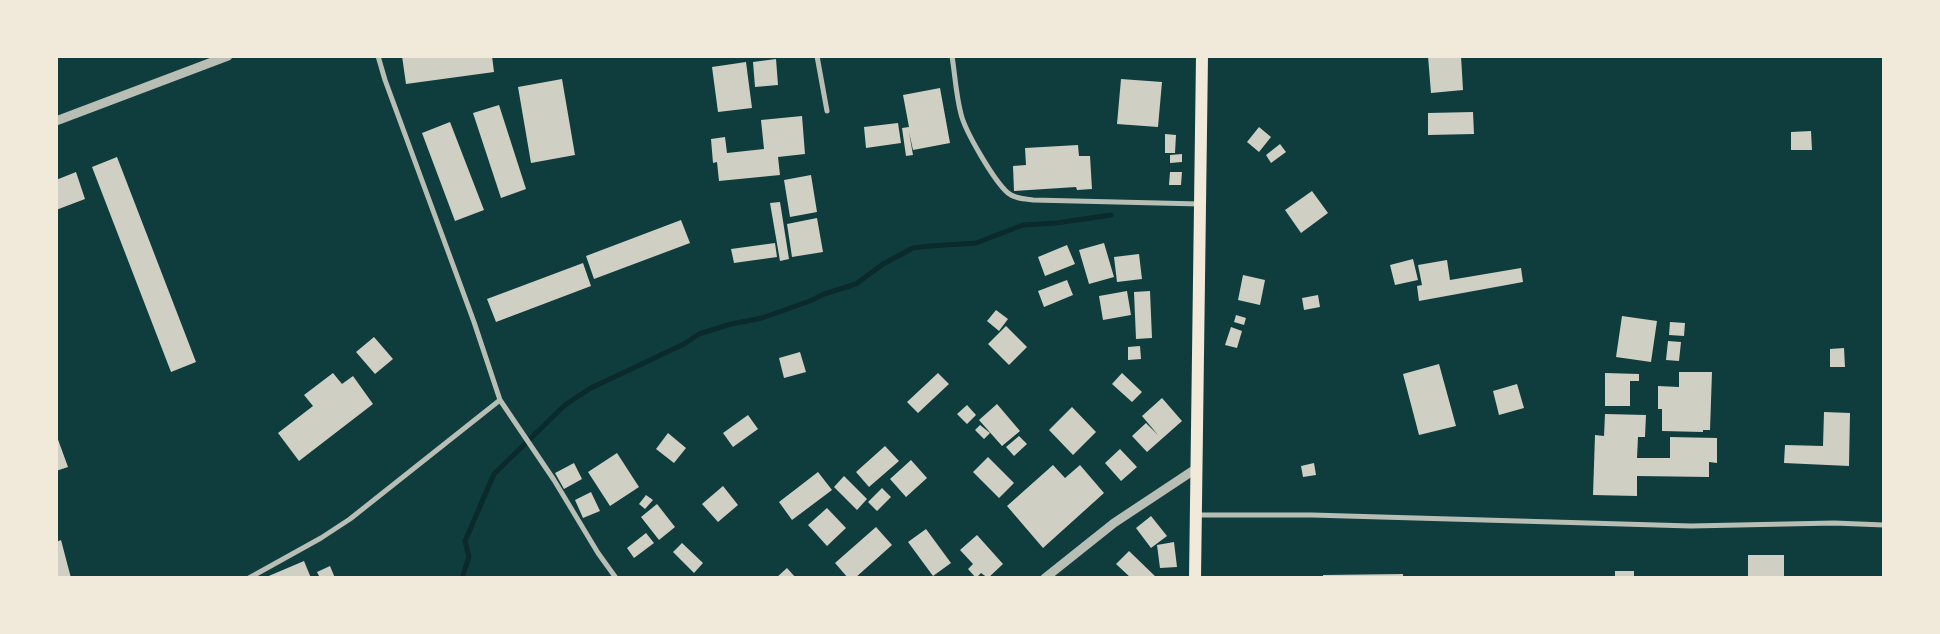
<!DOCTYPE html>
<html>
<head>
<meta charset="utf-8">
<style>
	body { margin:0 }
	#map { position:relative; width:1940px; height:634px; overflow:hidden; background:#0f3d3e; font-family:"Fira Sans",sans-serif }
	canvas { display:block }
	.frame { position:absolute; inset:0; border:58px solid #f1e9da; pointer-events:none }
</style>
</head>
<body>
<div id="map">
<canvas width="1940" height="634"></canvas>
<div class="frame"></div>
</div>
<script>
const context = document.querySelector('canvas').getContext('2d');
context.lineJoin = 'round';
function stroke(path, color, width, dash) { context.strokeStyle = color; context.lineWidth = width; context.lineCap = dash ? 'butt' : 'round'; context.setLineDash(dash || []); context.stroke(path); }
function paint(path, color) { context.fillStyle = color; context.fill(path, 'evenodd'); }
const stream = new Path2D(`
	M 462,578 L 469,557 L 465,541 L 494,474 L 565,405 L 591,388 L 684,344 L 699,334 L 731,324 L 762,318 L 810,301 L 824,294 L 856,284 L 883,264 L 913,248 L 930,246 L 976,243 L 1023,225 L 1056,223 L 1111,215`);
const building = new Path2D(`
	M 402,56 L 492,56 L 494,72 L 406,84 Z
	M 1428,56 L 1461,56 L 1463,90 L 1431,93 Z
	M 776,59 L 778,85 L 755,87 L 753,62 Z
	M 746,62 L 752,108 L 718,112 L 712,67 Z
	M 562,79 L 575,155 L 531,163 L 518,87 Z
	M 1121,79 L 1162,82 L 1158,127 L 1117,124 Z
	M 940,88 L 950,143 L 913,150 L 909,132 L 913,155 L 906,156 L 902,128 L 909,127 L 903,95 Z
	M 499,105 L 526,189 L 501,198 L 473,113 Z
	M 1473,112 L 1474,134 L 1428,135 L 1428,113 Z
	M 802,116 L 805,154 L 778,157 L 780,175 L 719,181 L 717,162 L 713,163 L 711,139 L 725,137 L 727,153 L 764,149 L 761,120 Z
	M 450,122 L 484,210 L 455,221 L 422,133 Z
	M 898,123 L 901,143 L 866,148 L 864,127 Z
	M 1259,127 L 1271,137 L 1259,152 L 1247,142 Z
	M 1811,131 L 1812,150 L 1791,150 L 1791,132 Z
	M 1165,134 L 1176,135 L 1175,153 L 1165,153 Z
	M 1280,144 L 1286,152 L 1271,163 L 1266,155 Z
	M 1078,145 L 1079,156 L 1090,156 L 1092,189 L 1077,190 L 1076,187 L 1014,191 L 1013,166 L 1026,165 L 1025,148 Z
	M 1182,154 L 1182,162 L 1170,163 L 1170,155 Z
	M 117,157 L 196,362 L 171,372 L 92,167 Z
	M 76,172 L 85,199 L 56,210 L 56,180 Z
	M 1170,172 L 1182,172 L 1181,185 L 1169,185 Z
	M 811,175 L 817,212 L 790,217 L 784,180 Z
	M 1312,191 L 1328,213 L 1301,233 L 1285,210 Z
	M 780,202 L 789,259 L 780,261 L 770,203 Z
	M 817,218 L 823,252 L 792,257 L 787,224 Z
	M 681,220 L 690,243 L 594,279 L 586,256 Z
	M 775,243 L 777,257 L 734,263 L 731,249 Z
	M 1104,243 L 1114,277 L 1089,284 L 1079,250 Z
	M 1067,245 L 1075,264 L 1045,276 L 1038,257 Z
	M 1139,254 L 1142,279 L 1117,282 L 1114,257 Z
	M 1413,259 L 1418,280 L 1395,285 L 1390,265 Z
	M 1447,260 L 1450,280 L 1521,268 L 1523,282 L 1419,301 L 1417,286 L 1422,285 L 1418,265 Z
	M 583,263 L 591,286 L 496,322 L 487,299 Z
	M 1243,275 L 1265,280 L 1260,305 L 1238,300 Z
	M 1067,280 L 1073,295 L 1044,307 L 1038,291 Z
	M 1127,291 L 1131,315 L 1103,320 L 1099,296 Z
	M 1150,291 L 1152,338 L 1136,339 L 1134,292 Z
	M 1318,295 L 1320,307 L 1304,310 L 1302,298 Z
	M 996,310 L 1008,319 L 999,331 L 987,321 Z
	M 1236,315 L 1246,318 L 1244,325 L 1234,322 Z
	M 1622,316 L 1657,321 L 1651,362 L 1616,357 Z
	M 1670,322 L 1685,323 L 1684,336 L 1669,335 Z
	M 1006,326 L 1027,347 L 1009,365 L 988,344 Z
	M 1231,327 L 1242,331 L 1237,348 L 1225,345 Z
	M 374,337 L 393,359 L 375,374 L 356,352 Z
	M 1668,341 L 1681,342 L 1679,361 L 1666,360 Z
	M 1140,346 L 1141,359 L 1128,360 L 1128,347 Z
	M 1844,348 L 1845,367 L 1830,367 L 1830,349 Z
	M 800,352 L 806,372 L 784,378 L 779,358 Z
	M 1439,364 L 1456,426 L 1419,435 L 1403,374 Z
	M 1679,372 L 1712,372 L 1710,430 L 1703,430 L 1703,432 L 1662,431 L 1662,409 L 1682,409 L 1658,409 L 1658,386 L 1679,387 Z
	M 333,373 L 342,384 L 353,376 L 373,404 L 299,461 L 278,433 L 313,406 L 304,395 Z
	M 938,373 L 949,384 L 918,413 L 907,402 Z
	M 1122,373 L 1142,392 L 1132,402 L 1112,384 Z
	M 1605,373 L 1639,374 L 1639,381 L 1630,381 L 1630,406 L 1605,406 Z
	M 1517,384 L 1524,408 L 1499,415 L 1493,391 Z
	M 1162,398 L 1182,421 L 1147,452 L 1132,436 L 1146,423 L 1158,435 L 1142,416 Z
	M 997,404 L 1020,431 L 1002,446 L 979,420 Z
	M 967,405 L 976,415 L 967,424 L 957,414 Z
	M 1072,407 L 1096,432 L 1073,455 L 1049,430 Z
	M 1824,412 L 1850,413 L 1849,466 L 1784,463 L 1785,445 L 1823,446 Z
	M 1605,414 L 1646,415 L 1645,437 L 1638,437 L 1637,458 L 1670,458 L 1670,437 L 1717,438 L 1717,463 L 1709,462 L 1709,477 L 1637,476 L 1637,496 L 1593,495 L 1595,435 L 1604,436 Z
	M 748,415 L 758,429 L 733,447 L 723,433 Z
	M 980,425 L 990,433 L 984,439 L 975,430 Z
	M 668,433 L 686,448 L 674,463 L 656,449 Z
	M 56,434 L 68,467 L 56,471 Z
	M 1019,436 L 1027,444 L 1014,456 L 1006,447 Z
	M 885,446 L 899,461 L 869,487 L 856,472 Z
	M 1120,449 L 1137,467 L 1121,481 L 1105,463 Z
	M 617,453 L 639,487 L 610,506 L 588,472 Z
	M 988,457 L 1014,483 L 999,498 L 973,472 Z
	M 911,460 L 927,478 L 906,497 L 890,479 Z
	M 574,463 L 582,479 L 564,489 L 555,473 Z
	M 1314,463 L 1316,475 L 1303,477 L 1301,466 Z
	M 1053,465 L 1065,478 L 1080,465 L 1104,493 L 1043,548 L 1007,506 Z
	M 818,472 L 832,490 L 792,520 L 779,502 Z
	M 844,476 L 867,499 L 857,510 L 834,487 Z
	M 723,486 L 738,505 L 718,522 L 702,504 Z
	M 882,488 L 891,497 L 877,511 L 868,502 Z
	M 591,492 L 600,511 L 583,518 L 575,500 Z
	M 646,495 L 653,500 L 645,509 L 639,504 Z
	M 657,504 L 675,527 L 659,540 L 641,517 Z
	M 827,508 L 846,528 L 827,546 L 808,525 Z
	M 1151,516 L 1167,536 L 1151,548 L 1136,528 Z
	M 876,527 L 892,545 L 855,578 L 848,578 L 835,563 Z
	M 926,529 L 951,563 L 933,576 L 908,542 Z
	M 646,533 L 654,543 L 634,558 L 627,548 Z
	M 977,535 L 1003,564 L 988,578 L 981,573 L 976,578 L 968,569 L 973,564 L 960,550 Z
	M 61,540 L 71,578 L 56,578 L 56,542 Z
	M 1174,542 L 1177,567 L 1160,568 L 1157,545 Z
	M 682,543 L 703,563 L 694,573 L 673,552 Z
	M 1129,551 L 1157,578 L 1131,578 L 1116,564 Z
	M 1748,555 L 1784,555 L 1784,578 L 1748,578 Z
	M 304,561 L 311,578 L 264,578 Z
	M 330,566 L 335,578 L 320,578 L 317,572 Z
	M 787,568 L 796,578 L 776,578 Z
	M 1615,571 L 1634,571 L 1634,578 L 1615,578 Z
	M 1403,574 L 1403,578 L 1323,578 L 1323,575 Z`);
const minor = new Path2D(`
	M 378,56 L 385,80 L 474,322 L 500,400 L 554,480 L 598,553 L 616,578
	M 817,56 L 827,111
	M 952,56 C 955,75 956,95 961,114 C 965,131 994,181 1008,193 C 1015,199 1025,199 1033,200 L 1200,204
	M 1197,515 L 1312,515 L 1691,526 L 1834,523 L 1884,525
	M 249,578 L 321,538 L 350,519 L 500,400`);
const tertiary = new Path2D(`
	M 56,121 L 228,56
	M 1045,578 L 1114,523 L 1197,468`);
const primary = new Path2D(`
	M 1195,578 L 1202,56`);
stroke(stream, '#0a2a2b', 5);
paint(building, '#cfcfc3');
stroke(minor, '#b8beb3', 5);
stroke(tertiary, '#b8beb3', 9);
stroke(primary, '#f1e9da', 12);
</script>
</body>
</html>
